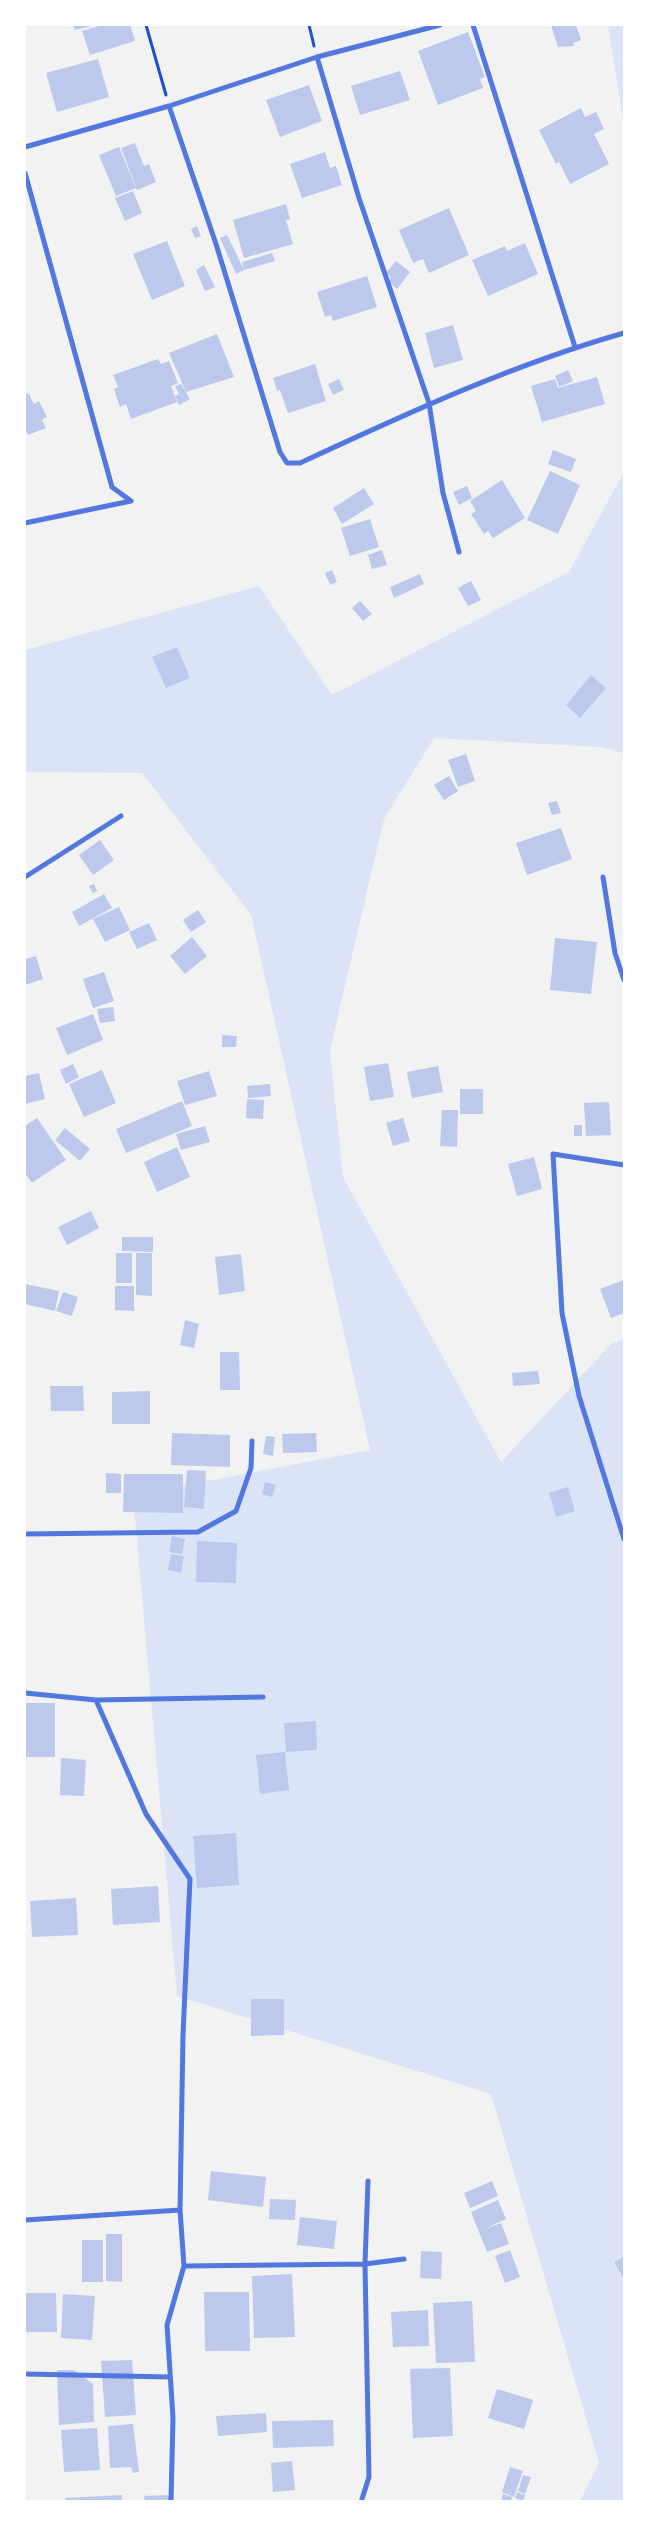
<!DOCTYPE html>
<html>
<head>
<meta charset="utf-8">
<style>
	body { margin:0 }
	#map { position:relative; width:649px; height:2526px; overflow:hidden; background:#f2f2f2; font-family:"Libre Baskerville",serif }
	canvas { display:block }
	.frame { position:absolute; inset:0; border:26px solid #fff; pointer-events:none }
</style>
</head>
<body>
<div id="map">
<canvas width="649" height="2526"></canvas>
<div class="frame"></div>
</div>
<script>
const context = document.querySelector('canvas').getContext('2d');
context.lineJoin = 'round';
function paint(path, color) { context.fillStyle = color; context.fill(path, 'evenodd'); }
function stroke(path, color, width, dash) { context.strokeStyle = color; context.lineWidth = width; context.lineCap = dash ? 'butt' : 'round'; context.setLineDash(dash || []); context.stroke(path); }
const green = new Path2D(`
	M 608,25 L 624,25 L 624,126 Z
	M 624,472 L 624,753 L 601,747 L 434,738 L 384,819 L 330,1050 L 343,1177 L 501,1462 L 611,1344 L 624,1339 L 624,2501 L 580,2501 L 599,2463 L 491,2094 L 177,1996 L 133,1495 L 370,1450 L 251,915 L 142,773 L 25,772 L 25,650 L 259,586 L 332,695 L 569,572 Z`);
const building = new Path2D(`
	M 73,25 L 92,25 L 92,26 L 75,30 Z
	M 102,25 L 130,25 L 135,41 L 90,55 L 82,31 Z
	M 551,25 L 576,25 L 581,40 L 573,43 L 574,46 L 558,47 Z
	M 468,32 L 485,77 L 480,79 L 483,88 L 438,105 L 418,51 Z
	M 98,59 L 109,97 L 57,112 L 46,73 Z
	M 400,71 L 410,100 L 360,115 L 351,86 Z
	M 309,85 L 322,121 L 280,137 L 266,100 Z
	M 581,108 L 585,117 L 596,112 L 604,129 L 594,134 L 609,164 L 570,184 L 559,162 L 556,164 L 539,130 Z
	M 135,143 L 144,166 L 149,164 L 156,182 L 137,190 L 121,148 Z
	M 119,147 L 136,188 L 116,196 L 99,155 Z
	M 325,152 L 330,168 L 336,166 L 342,185 L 302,198 L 290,164 Z
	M 133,191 L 142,213 L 125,221 L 115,198 Z
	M 286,204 L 290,219 L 286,220 L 293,244 L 244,258 L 233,220 Z
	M 449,208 L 469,255 L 429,273 L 423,259 L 413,263 L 399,230 Z
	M 197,226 L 201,236 L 195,238 L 191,229 Z
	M 227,235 L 244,270 L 236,274 L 220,238 Z
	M 167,241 L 185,286 L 152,300 L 133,254 Z
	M 525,243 L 538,274 L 488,296 L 472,260 L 505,246 L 507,251 Z
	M 272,253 L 275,261 L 244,270 L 242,262 Z
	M 396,261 L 410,272 L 397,289 L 388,281 L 391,277 L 386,273 Z
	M 204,265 L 215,287 L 205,291 L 196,270 Z
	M 367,276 L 377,307 L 333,321 L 331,315 L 325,317 L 317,292 Z
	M 453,325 L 463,360 L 434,368 L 425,333 Z
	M 217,334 L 234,377 L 186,392 L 169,353 Z
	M 158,359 L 161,364 L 169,361 L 178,383 L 171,386 L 177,402 L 131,419 L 126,404 L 120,407 L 114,389 L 118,387 L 113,375 Z
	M 315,364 L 326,401 L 288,413 L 280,390 L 277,391 L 273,378 Z
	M 568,370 L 573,381 L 559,387 L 555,376 Z
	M 597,377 L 605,404 L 542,422 L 531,386 L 555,379 L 558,388 Z
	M 339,379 L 344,390 L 333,395 L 328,384 Z
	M 181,384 L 190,399 L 179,405 L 175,396 L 179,394 L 175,386 Z
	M 28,393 L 34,404 L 39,401 L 47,417 L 42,420 L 46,428 L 28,435 L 25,429 L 25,395 Z
	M 553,450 L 576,459 L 571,472 L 548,464 Z
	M 550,471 L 580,485 L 558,534 L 527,520 Z
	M 502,480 L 525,518 L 493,538 L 488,531 L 484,534 L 471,514 L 476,511 L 470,501 Z
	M 467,486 L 472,498 L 459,505 L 453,492 Z
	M 364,488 L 374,504 L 342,524 L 333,508 Z
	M 370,519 L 379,547 L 350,556 L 341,528 Z
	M 382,550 L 387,565 L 372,569 L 368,555 Z
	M 332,570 L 337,582 L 330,585 L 325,573 Z
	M 420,574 L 424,584 L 394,598 L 390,587 Z
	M 471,581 L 481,600 L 468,606 L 458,588 Z
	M 360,601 L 372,614 L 363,621 L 352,608 Z
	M 177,647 L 190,678 L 166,688 L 152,657 Z
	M 591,675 L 606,688 L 580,718 L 566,705 Z
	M 466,754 L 475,781 L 458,787 L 448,760 Z
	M 449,776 L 458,791 L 444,800 L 434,785 Z
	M 557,801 L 561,813 L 552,815 L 548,803 Z
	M 561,828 L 572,859 L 527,875 L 516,843 Z
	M 100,840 L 114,860 L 93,875 L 79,855 Z
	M 94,884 L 97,891 L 93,893 L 89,886 Z
	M 104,894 L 112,908 L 79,926 L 72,912 Z
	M 119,907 L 130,930 L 105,942 L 93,919 Z
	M 198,910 L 206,922 L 191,932 L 183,920 Z
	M 149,923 L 157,940 L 137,949 L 129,932 Z
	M 192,937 L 207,956 L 185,974 L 170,956 Z
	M 555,938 L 597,942 L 591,994 L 550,990 Z
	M 36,956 L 43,979 L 25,985 L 25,959 Z
	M 104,972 L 114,1001 L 93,1008 L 83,979 Z
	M 113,1007 L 115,1021 L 100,1023 L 97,1009 Z
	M 93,1014 L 103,1040 L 67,1055 L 56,1028 Z
	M 222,1035 L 237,1036 L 236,1047 L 222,1047 Z
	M 388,1063 L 394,1097 L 370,1101 L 364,1067 Z
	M 73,1064 L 79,1077 L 66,1084 L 60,1070 Z
	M 438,1066 L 443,1092 L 412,1098 L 407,1072 Z
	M 102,1070 L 116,1103 L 84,1117 L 69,1084 Z
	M 209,1071 L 217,1096 L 185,1105 L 177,1081 Z
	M 39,1073 L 45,1099 L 25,1104 L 25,1076 Z
	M 270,1084 L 271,1096 L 248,1098 L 247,1086 Z
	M 460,1089 L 483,1089 L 483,1114 L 460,1114 Z
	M 247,1099 L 264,1100 L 263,1119 L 246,1118 Z
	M 182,1101 L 192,1126 L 126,1153 L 116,1129 Z
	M 609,1102 L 611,1135 L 586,1136 L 584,1103 Z
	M 442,1110 L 458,1110 L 457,1147 L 440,1146 Z
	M 37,1118 L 66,1160 L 32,1183 L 25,1173 L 25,1126 Z
	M 403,1118 L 410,1141 L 393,1146 L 386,1123 Z
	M 574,1125 L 582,1125 L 582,1136 L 574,1136 Z
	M 205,1126 L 210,1142 L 181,1150 L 176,1134 Z
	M 65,1128 L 90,1149 L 80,1161 L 55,1140 Z
	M 177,1147 L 190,1177 L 157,1192 L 144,1162 Z
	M 534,1157 L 542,1189 L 517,1196 L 508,1164 Z
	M 91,1211 L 99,1228 L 67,1245 L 58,1227 Z
	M 122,1237 L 153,1237 L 153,1252 L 122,1251 Z
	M 116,1253 L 132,1253 L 132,1283 L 116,1283 Z
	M 136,1253 L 152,1253 L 152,1296 L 136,1295 Z
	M 241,1254 L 245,1291 L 219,1295 L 215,1257 Z
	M 624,1280 L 624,1313 L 611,1318 L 600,1289 Z
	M 25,1284 L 59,1291 L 55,1311 L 25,1304 Z
	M 115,1286 L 134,1286 L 134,1311 L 115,1310 Z
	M 63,1292 L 78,1297 L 72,1316 L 56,1311 Z
	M 185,1320 L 199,1324 L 194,1348 L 180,1345 Z
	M 220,1352 L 239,1352 L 240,1390 L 220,1390 Z
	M 538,1371 L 540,1384 L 513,1386 L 512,1373 Z
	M 50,1386 L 83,1386 L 84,1411 L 51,1411 Z
	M 150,1391 L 150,1424 L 112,1424 L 112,1392 Z
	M 172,1433 L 230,1435 L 230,1467 L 171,1465 Z
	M 316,1433 L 317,1452 L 283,1453 L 282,1434 Z
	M 266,1436 L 275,1437 L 273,1456 L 263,1454 Z
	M 187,1470 L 206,1471 L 204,1509 L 184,1507 Z
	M 106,1473 L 121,1474 L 121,1493 L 106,1493 Z
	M 124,1474 L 183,1474 L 183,1513 L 123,1512 Z
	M 265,1482 L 276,1485 L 272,1497 L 262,1494 Z
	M 568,1487 L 575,1511 L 556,1517 L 549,1493 Z
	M 172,1536 L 185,1539 L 182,1554 L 169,1552 Z
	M 197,1541 L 237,1543 L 236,1583 L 196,1582 Z
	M 171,1554 L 184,1556 L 181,1573 L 168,1570 Z
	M 25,1703 L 55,1703 L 55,1757 L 25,1757 Z
	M 316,1721 L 317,1750 L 286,1752 L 284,1723 Z
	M 285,1752 L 289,1790 L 260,1794 L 256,1755 Z
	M 61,1758 L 86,1760 L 84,1796 L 60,1795 Z
	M 236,1833 L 239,1885 L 197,1888 L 193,1836 Z
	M 158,1886 L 160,1922 L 113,1925 L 111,1889 Z
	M 76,1898 L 78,1935 L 32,1937 L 30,1901 Z
	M 251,1999 L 284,1999 L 284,2035 L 251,2036 Z
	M 211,2171 L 266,2177 L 263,2207 L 208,2200 Z
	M 492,2181 L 498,2196 L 470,2208 L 464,2193 Z
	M 270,2199 L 296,2200 L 295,2220 L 269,2219 Z
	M 498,2200 L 506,2219 L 484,2229 L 501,2223 L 509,2244 L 487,2252 L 471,2212 Z
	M 300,2217 L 337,2221 L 334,2249 L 297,2245 Z
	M 106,2234 L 122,2234 L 122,2282 L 106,2281 Z
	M 82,2240 L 103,2240 L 103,2282 L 82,2282 Z
	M 510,2250 L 520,2277 L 505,2283 L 495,2256 Z
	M 421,2251 L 442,2252 L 441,2279 L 420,2278 Z
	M 624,2257 L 624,2279 L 614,2262 Z
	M 292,2274 L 295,2337 L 254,2338 L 252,2276 Z
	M 204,2292 L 249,2292 L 250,2351 L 205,2351 Z
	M 25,2293 L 56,2293 L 57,2332 L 25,2332 Z
	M 63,2294 L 95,2296 L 92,2340 L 61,2338 Z
	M 472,2301 L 475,2362 L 436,2363 L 433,2303 Z
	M 428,2310 L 429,2346 L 393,2347 L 391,2312 Z
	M 132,2360 L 136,2415 L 105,2417 L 101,2361 Z
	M 450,2368 L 453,2436 L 413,2438 L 410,2369 Z
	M 57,2370 L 74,2370 L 93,2384 L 94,2422 L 59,2425 Z
	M 497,2389 L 533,2400 L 524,2429 L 488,2418 Z
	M 266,2413 L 267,2432 L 218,2436 L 216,2416 Z
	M 333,2420 L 334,2446 L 273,2448 L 272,2421 Z
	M 133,2424 L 139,2472 L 133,2473 L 131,2467 L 110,2468 L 108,2426 Z
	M 97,2428 L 100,2470 L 64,2472 L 61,2430 Z
	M 292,2461 L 295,2490 L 273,2492 L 271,2463 Z
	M 510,2467 L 523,2471 L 516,2491 L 514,2490 L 516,2491 L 514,2497 L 502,2492 Z
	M 523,2475 L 531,2477 L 525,2494 L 518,2491 Z
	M 517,2492 L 525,2495 L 523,2501 L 515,2498 Z
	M 503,2494 L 512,2497 L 511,2501 L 501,2501 Z
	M 122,2495 L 122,2501 L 66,2501 L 65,2498 Z
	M 169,2495 L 169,2501 L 145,2501 L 144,2496 Z`);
const path = new Path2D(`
	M 146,25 L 166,95
	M 309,25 L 314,46`);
const minor = new Path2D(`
	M 473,25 L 575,347
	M 317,57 L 359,198 L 429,403 L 443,493 L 459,552
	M 169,106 L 216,244 L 280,452 L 287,463 L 300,463 C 406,414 511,365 624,333
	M 25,147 L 169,106 L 317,57 L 440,25
	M 25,173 L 112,487 L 131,501 L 25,523
	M 25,877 L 121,816
	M 603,877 L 615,953 L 624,980
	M 624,1165 L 553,1154 L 562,1313 L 579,1396 L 624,1539
	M 25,1534 L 198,1532 L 236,1511 L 251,1468 L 252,1441
	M 25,1693 L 96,1700 L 263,1697
	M 96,1700 L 146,1814 L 190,1879 L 183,2035 L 180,2210 L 184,2266 L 167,2325 L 173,2418 L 171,2501
	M 25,2220 L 180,2210
	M 184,2266 L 365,2264 L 404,2259
	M 25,2374 L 170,2377
	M 362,2499 L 369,2477 L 365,2264 L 368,2181`);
paint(green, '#dbe4f7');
paint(building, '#bdc9ec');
stroke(path, '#1d4ed8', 3);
stroke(minor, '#5277de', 5);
</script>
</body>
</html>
